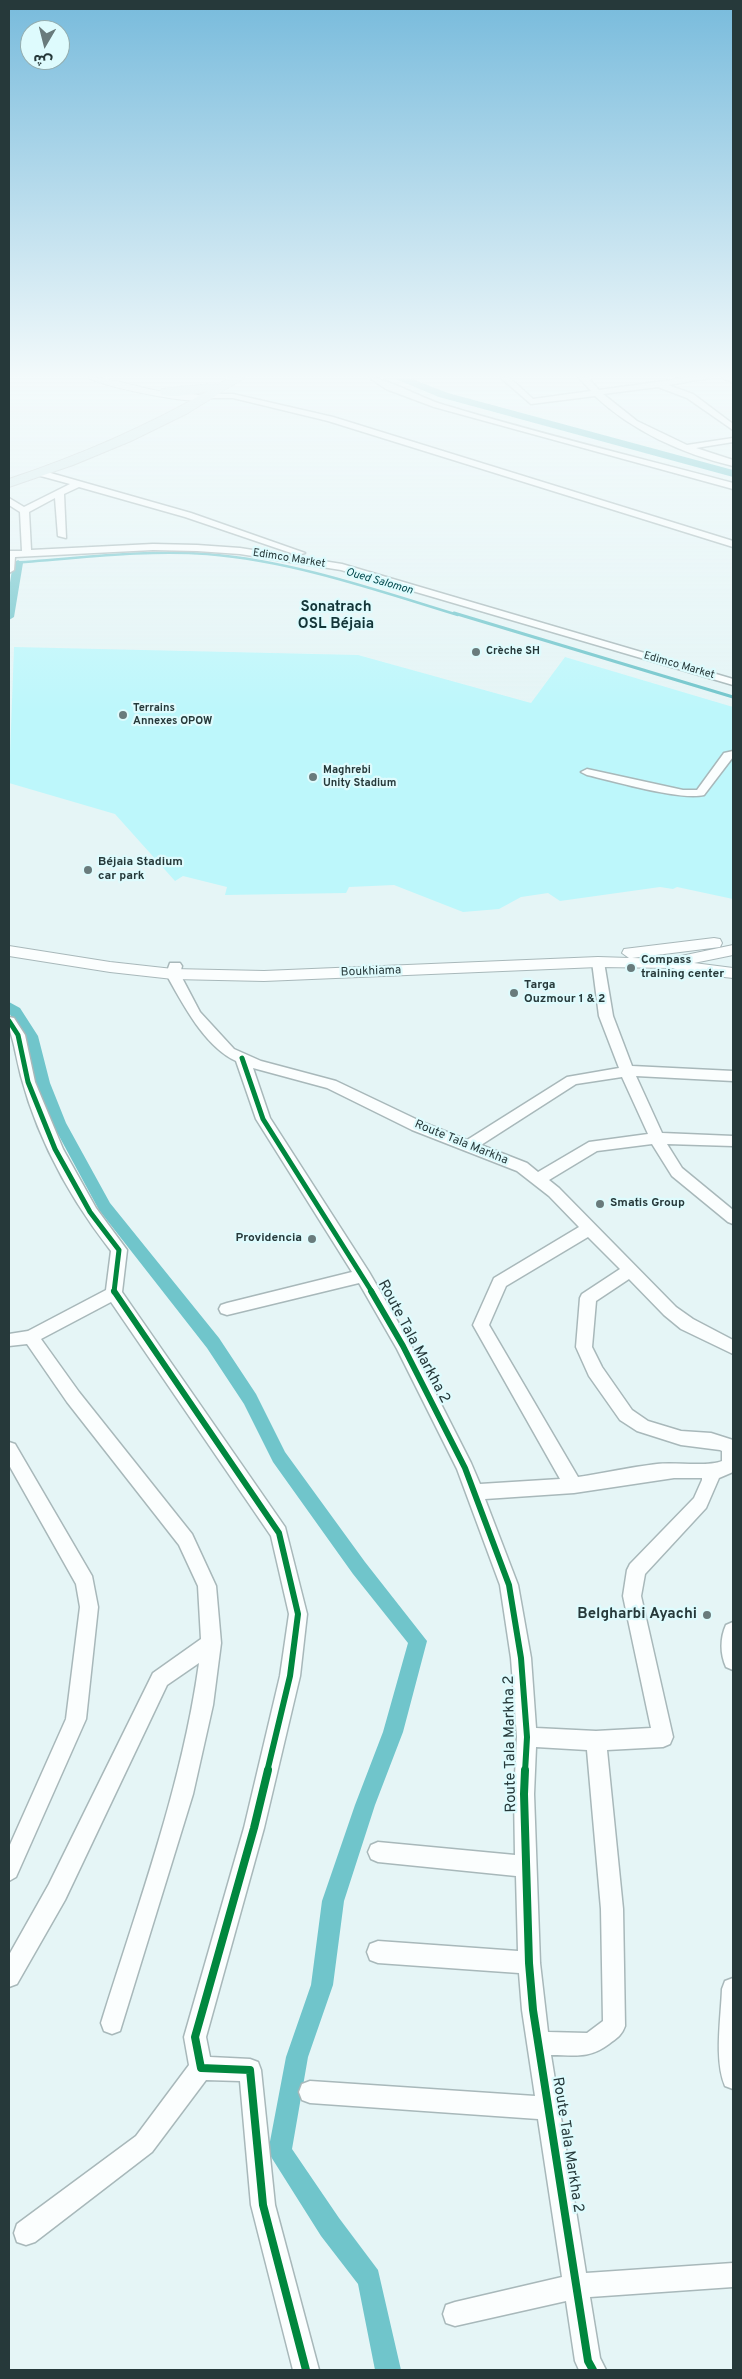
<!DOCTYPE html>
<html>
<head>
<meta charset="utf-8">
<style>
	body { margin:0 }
	#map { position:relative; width:742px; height:2379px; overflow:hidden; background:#e5f5f6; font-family:Overpass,"Noto Sans Arabic",sans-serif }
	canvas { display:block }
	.frame { position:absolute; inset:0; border:10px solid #26393a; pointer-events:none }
	.north { position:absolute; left:20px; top:20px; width:50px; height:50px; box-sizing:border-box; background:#defbfd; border:1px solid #94adaf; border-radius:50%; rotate:188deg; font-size:14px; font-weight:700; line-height:20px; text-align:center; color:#26393a }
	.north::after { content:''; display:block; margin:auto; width:18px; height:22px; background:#697b7c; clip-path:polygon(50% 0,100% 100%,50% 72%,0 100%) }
</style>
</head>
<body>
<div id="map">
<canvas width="742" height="2379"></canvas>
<div class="frame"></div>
<div class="north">ش</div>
</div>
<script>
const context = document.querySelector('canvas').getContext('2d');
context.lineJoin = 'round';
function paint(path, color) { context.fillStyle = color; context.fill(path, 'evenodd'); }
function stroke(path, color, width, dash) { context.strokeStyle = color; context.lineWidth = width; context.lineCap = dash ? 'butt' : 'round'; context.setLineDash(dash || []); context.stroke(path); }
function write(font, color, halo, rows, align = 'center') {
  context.font = font + ' Overpass,sans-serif'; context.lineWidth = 4.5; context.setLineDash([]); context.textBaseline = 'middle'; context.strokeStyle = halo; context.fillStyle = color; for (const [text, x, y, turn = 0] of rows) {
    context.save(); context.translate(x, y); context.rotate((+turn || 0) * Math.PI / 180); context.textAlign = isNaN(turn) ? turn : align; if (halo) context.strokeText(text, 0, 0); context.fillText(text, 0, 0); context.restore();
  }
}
const green = new Path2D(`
	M 14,647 L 358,655 L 531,703 L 565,657 L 733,707 L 733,899 L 677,887 L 673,889 L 660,887 L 560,901 L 548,893 L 521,897 L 499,909 L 463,912 L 394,885 L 349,887 L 346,893 L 225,895 L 227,887 L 183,876 L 175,881 L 115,814 L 9,783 Z`);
const water = new Path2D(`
	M 393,378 L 409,378 L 448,393 L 733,470 L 733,477 L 439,397 Z`);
const streamFar1 = new Path2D(`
	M 9,563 C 74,559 142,549 207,554 C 293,561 376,590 458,615`);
const stream = new Path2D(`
	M 454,613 L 733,697`);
const canal = new Path2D(`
	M 18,560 L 23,563 L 14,617 L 9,620 L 9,589 L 13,563 Z
	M 9,1002 L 20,1008 L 38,1036 L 50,1083 L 66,1123 L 110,1203 L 219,1338 L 256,1394 L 285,1452 L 365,1562 L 427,1641 L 403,1732 L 375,1805 L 344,1901 L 333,1985 L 308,2057 L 292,2149 L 339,2218 L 378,2270 L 401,2370 L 375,2370 L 358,2284 L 321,2236 L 268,2152 L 286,2057 L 311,1985 L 322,1901 L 355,1805 L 383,1732 L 408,1643 L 353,1574 L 273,1462 L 244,1404 L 207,1348 L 99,1210 L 52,1123 L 36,1083 L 24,1036 L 9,1013 Z`);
const minor = new Path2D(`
	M 370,378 C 386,378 422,398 441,404 C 537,433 636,457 733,483 L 733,489 L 434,407 L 386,389 Z
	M 501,378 L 510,378 L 533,399 L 591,391 L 579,378 L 588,378 L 599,390 L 686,378 L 709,378 L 668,385 L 693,394 L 733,424 L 733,430 L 687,398 L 658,387 L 603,394 L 637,421 L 687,445 L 733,438 L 733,442 L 696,448 L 733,460 L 733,466 C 683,454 632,431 595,396 L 531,404 Z
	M 723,378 L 733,378 L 733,383 Z
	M 207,394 L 233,394 L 333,417 L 733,541 L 733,547 L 328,421 L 233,398 L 207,398 Z
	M 40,470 L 191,513 L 305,553 L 297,555 L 185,517 L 79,487 L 64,494 L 66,538 L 58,536 L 55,498 L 29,512 L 31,550 L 153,544 L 197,545 L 240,548 L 342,564 L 733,679 L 733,685 L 341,570 L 240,554 L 197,551 L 153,550 L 15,557 L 14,570 L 9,573 L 9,551 L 22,551 L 20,512 L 9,505 L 9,498 L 24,507 L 70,484 L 37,475 L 37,471 Z
	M 733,751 L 733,757 L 704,795 C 681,801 614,781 587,775 L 581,772 L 587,769 L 683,790 L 697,790 L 724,753 Z
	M 598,958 L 604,962 L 613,1016 L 632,1066 L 733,1071 L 733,1081 L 636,1076 L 662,1133 L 733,1136 L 733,1146 L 667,1144 L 682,1168 L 733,1210 L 733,1224 L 728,1222 L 672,1176 L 652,1144 L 597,1151 L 549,1180 L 559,1188 L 676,1307 L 693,1319 L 733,1340 L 733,1354 L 681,1329 L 664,1315 L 629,1279 L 596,1301 L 592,1347 L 602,1367 L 632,1410 L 648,1421 L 681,1431 L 711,1433 L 733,1440 L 733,1472 L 719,1478 L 706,1508 L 645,1574 L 641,1596 L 673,1737 L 670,1744 L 663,1747 L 607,1750 L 623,1909 L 625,2026 C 622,2035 617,2038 609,2044 C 589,2059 575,2055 551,2055 L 586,2273 L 733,2263 L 733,2287 L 590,2297 L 600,2358 L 606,2370 L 579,2370 L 575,2361 L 566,2301 L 455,2326 L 446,2323 L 443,2314 L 446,2305 L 455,2302 L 562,2277 L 538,2119 L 310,2103 L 302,2100 L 299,2092 L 302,2084 L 310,2081 L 535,2096 L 522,2010 L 519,1973 L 378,1963 L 370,1960 L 367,1952 L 370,1944 L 378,1941 L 518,1951 L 516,1876 L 378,1862 L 371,1859 L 368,1852 L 371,1845 L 378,1842 L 515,1855 L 514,1794 L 517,1737 L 511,1658 L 500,1585 L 457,1469 L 397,1349 L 359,1283 L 227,1315 L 221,1313 L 219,1309 L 221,1305 L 227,1303 L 352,1272 L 256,1119 L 236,1061 C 204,1046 183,1004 166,974 L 170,963 L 180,963 L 182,966 L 180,974 L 200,1012 L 234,1049 L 261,1061 L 336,1081 L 422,1122 L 467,1140 L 567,1077 L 619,1068 L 599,1016 L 592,962 ZM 253,1068 L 327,1088 L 412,1130 L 517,1171 L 549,1196 L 579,1227 L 494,1278 L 473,1325 L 560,1479 L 480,1484 L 471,1463 L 409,1341 L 369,1272 L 270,1118 ZM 622,1077 L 648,1134 L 589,1142 L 538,1172 L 527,1163 L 481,1145 L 576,1084 ZM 588,1237 L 620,1269 L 582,1294 L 580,1298 L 576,1347 L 589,1376 L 620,1420 L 637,1431 L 681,1445 L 720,1450 L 722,1451 L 722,1461 C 709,1467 675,1462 657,1464 C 631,1467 604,1473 578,1477 L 489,1325 L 506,1286 ZM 674,1478 L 702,1478 L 702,1480 L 694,1498 L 630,1564 L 627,1570 L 623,1596 L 651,1728 L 596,1731 L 536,1728 L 531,1658 L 518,1585 L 485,1499 L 574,1493 ZM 536,1747 L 587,1750 L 601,1909 L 603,2021 L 587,2033 L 548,2032 L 540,1963 L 534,1794 Z
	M 9,1017 L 14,1018 L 25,1035 L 35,1082 L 63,1149 L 96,1208 L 127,1250 L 122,1292 L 285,1527 L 307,1614 L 300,1676 L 264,1828 L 206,2037 L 210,2057 L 250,2059 L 258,2062 L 261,2070 L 275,2205 L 319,2370 L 293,2370 L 251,2205 L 240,2081 L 206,2080 L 152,2152 L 35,2242 L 26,2245 L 17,2242 L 14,2233 L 17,2224 L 136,2136 L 189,2065 L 184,2037 L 244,1828 L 280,1676 L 289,1614 L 271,1536 L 111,1302 L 41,1339 L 79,1392 L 192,1534 L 216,1586 L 221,1643 L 213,1705 L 193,1794 L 120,2031 L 112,2034 L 104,2031 L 101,2023 C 138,1904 182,1786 199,1663 L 167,1685 L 65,1900 L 17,1984 L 9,1987 L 9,1955 L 49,1884 L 153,1673 L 201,1639 L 198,1586 L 179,1545 L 67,1402 L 27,1344 L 9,1346 L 9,1334 L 28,1331 L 106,1290 L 111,1251 C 65,1192 29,1123 15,1050 C 13,1038 8,1029 9,1017 Z
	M 9,1442 L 15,1444 L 92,1576 L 98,1607 L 86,1719 L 16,1877 L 9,1881 L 9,1847 L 66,1719 L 80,1607 L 76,1584 L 9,1465 Z
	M 733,1622 L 733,1670 L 726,1667 C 720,1654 720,1638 726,1625 Z
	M 733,1978 L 733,2089 L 725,2086 C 714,2060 721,2018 722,1989 L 725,1981 Z`);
const tertiary = new Path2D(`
	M 89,378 C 119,378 145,391 174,393 C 184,394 201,393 208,399 C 199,407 100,386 89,378 Z
	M 714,938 L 720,939 L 722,943 L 720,947 L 632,958 L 667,959 L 733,945 L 733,955 L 694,963 L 733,968 L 733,978 L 681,972 L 673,968 L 598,967 L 264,981 L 173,979 L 110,972 L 9,956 L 9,946 L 110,962 L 173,969 L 264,971 L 598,957 L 629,958 L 622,953 L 624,949 Z`);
const primary = new Path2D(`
	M 229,378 L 244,378 L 188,413 L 131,441 L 73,465 L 9,487 L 9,479 C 78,456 145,427 208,391 C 194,394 176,398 162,395 L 160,392 L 162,389 C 169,388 215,383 218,385 Z`);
const cyclewayFar2 = new Path2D(`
	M 9,1021 L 18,1035 L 28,1082 L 55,1149 L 90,1212 L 119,1250 L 114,1292
	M 242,1058 L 263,1119 L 372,1292`);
const cyclewayFar1 = new Path2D(`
	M 114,1291 L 279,1533 L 298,1614 L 290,1676 L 267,1772
	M 371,1291 L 403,1346 L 465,1468 L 509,1585 L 521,1658 L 527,1737 L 525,1772`);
const cycleway = new Path2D(`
	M 268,1770 L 254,1828 L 195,2037 L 201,2068 L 250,2070 L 263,2205 L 306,2370
	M 525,1770 L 524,1794 L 529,1963 L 533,2010 L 588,2361 L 593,2370`);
const markers = [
	[476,652,5,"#697b7c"],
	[123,715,5,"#697b7c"],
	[313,777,5,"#697b7c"],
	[88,870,5,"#697b7c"],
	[631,968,5,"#697b7c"],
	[514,993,5,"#697b7c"],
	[600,1204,5,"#697b7c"],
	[312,1239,5,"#697b7c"],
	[707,1615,5,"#697b7c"]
];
const farStreetnames = [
	["Edimco Market",289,559,9],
	["Edimco Market",679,666,16]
];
const farWaternames = [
	["Oued Salomon",379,582,16]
];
const farPoinames = [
	["Crèche SH",486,652],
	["Terrains",133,709],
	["Annexes OPOW",133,722],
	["Maghrebi",323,771],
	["Unity Stadium",323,784]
];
const poiNames = [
	["Béjaia Stadium",98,863],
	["car park",98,877],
	["Compass",641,961],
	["training center",641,975],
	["Targa",524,986],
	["Ouzmour 1 & 2",524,1000],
	["Smatis Group",610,1204],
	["Providencia",302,1239,"right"]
];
const streetNames = [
	["Boukhiama",371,972,-2],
	["Route Tala Markha",461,1143,22]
];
const farDistrictnames = [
	["Sonatrach",336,608],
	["OSL Béjaia",336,625]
];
const nearStreetnames = [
	["Route Tala Markha 2",413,1342,62],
	["Route Tala Markha 2",511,1744,-91],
	["Route Tala Markha 2",567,2145,81]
];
const nearPoinames = [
	["Belgharbi Ayachi",697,1615]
];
paint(green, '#bdf7fb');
paint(water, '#70c5cb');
stroke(streamFar1, '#70c5cb', 2.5);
stroke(stream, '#70c5cb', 3);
paint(canal, '#70c5cb');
stroke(minor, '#a8b8ba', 3);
stroke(tertiary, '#a8b8ba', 2);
stroke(primary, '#c6d0d1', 2);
paint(minor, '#fbfefe');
paint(tertiary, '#fbfefe');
paint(primary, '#d8eced');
stroke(cyclewayFar2, '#00873e', 5);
stroke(cyclewayFar1, '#00873e', 6);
stroke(cycleway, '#00873e', 8);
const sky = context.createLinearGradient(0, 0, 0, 711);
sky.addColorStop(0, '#78bbdc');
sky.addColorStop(0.53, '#f3fafb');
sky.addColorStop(1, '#f3fafb00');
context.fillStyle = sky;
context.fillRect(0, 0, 742, 711);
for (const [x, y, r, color] of markers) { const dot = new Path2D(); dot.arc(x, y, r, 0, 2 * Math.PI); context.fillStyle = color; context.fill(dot); stroke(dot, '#defbfd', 2); }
write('11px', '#26393a', '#defbfd', farStreetnames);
write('italic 11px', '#00484c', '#defbfd', farWaternames);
write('bold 11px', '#26393a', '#defbfd', farPoinames, 'left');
write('bold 12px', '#26393a', '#defbfd', poiNames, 'left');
write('12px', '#26393a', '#defbfd', streetNames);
write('bold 15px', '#133538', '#defbfd', farDistrictnames);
write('15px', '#26393a', '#defbfd', nearStreetnames);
write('bold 15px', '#26393a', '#defbfd', nearPoinames, 'right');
</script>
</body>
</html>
